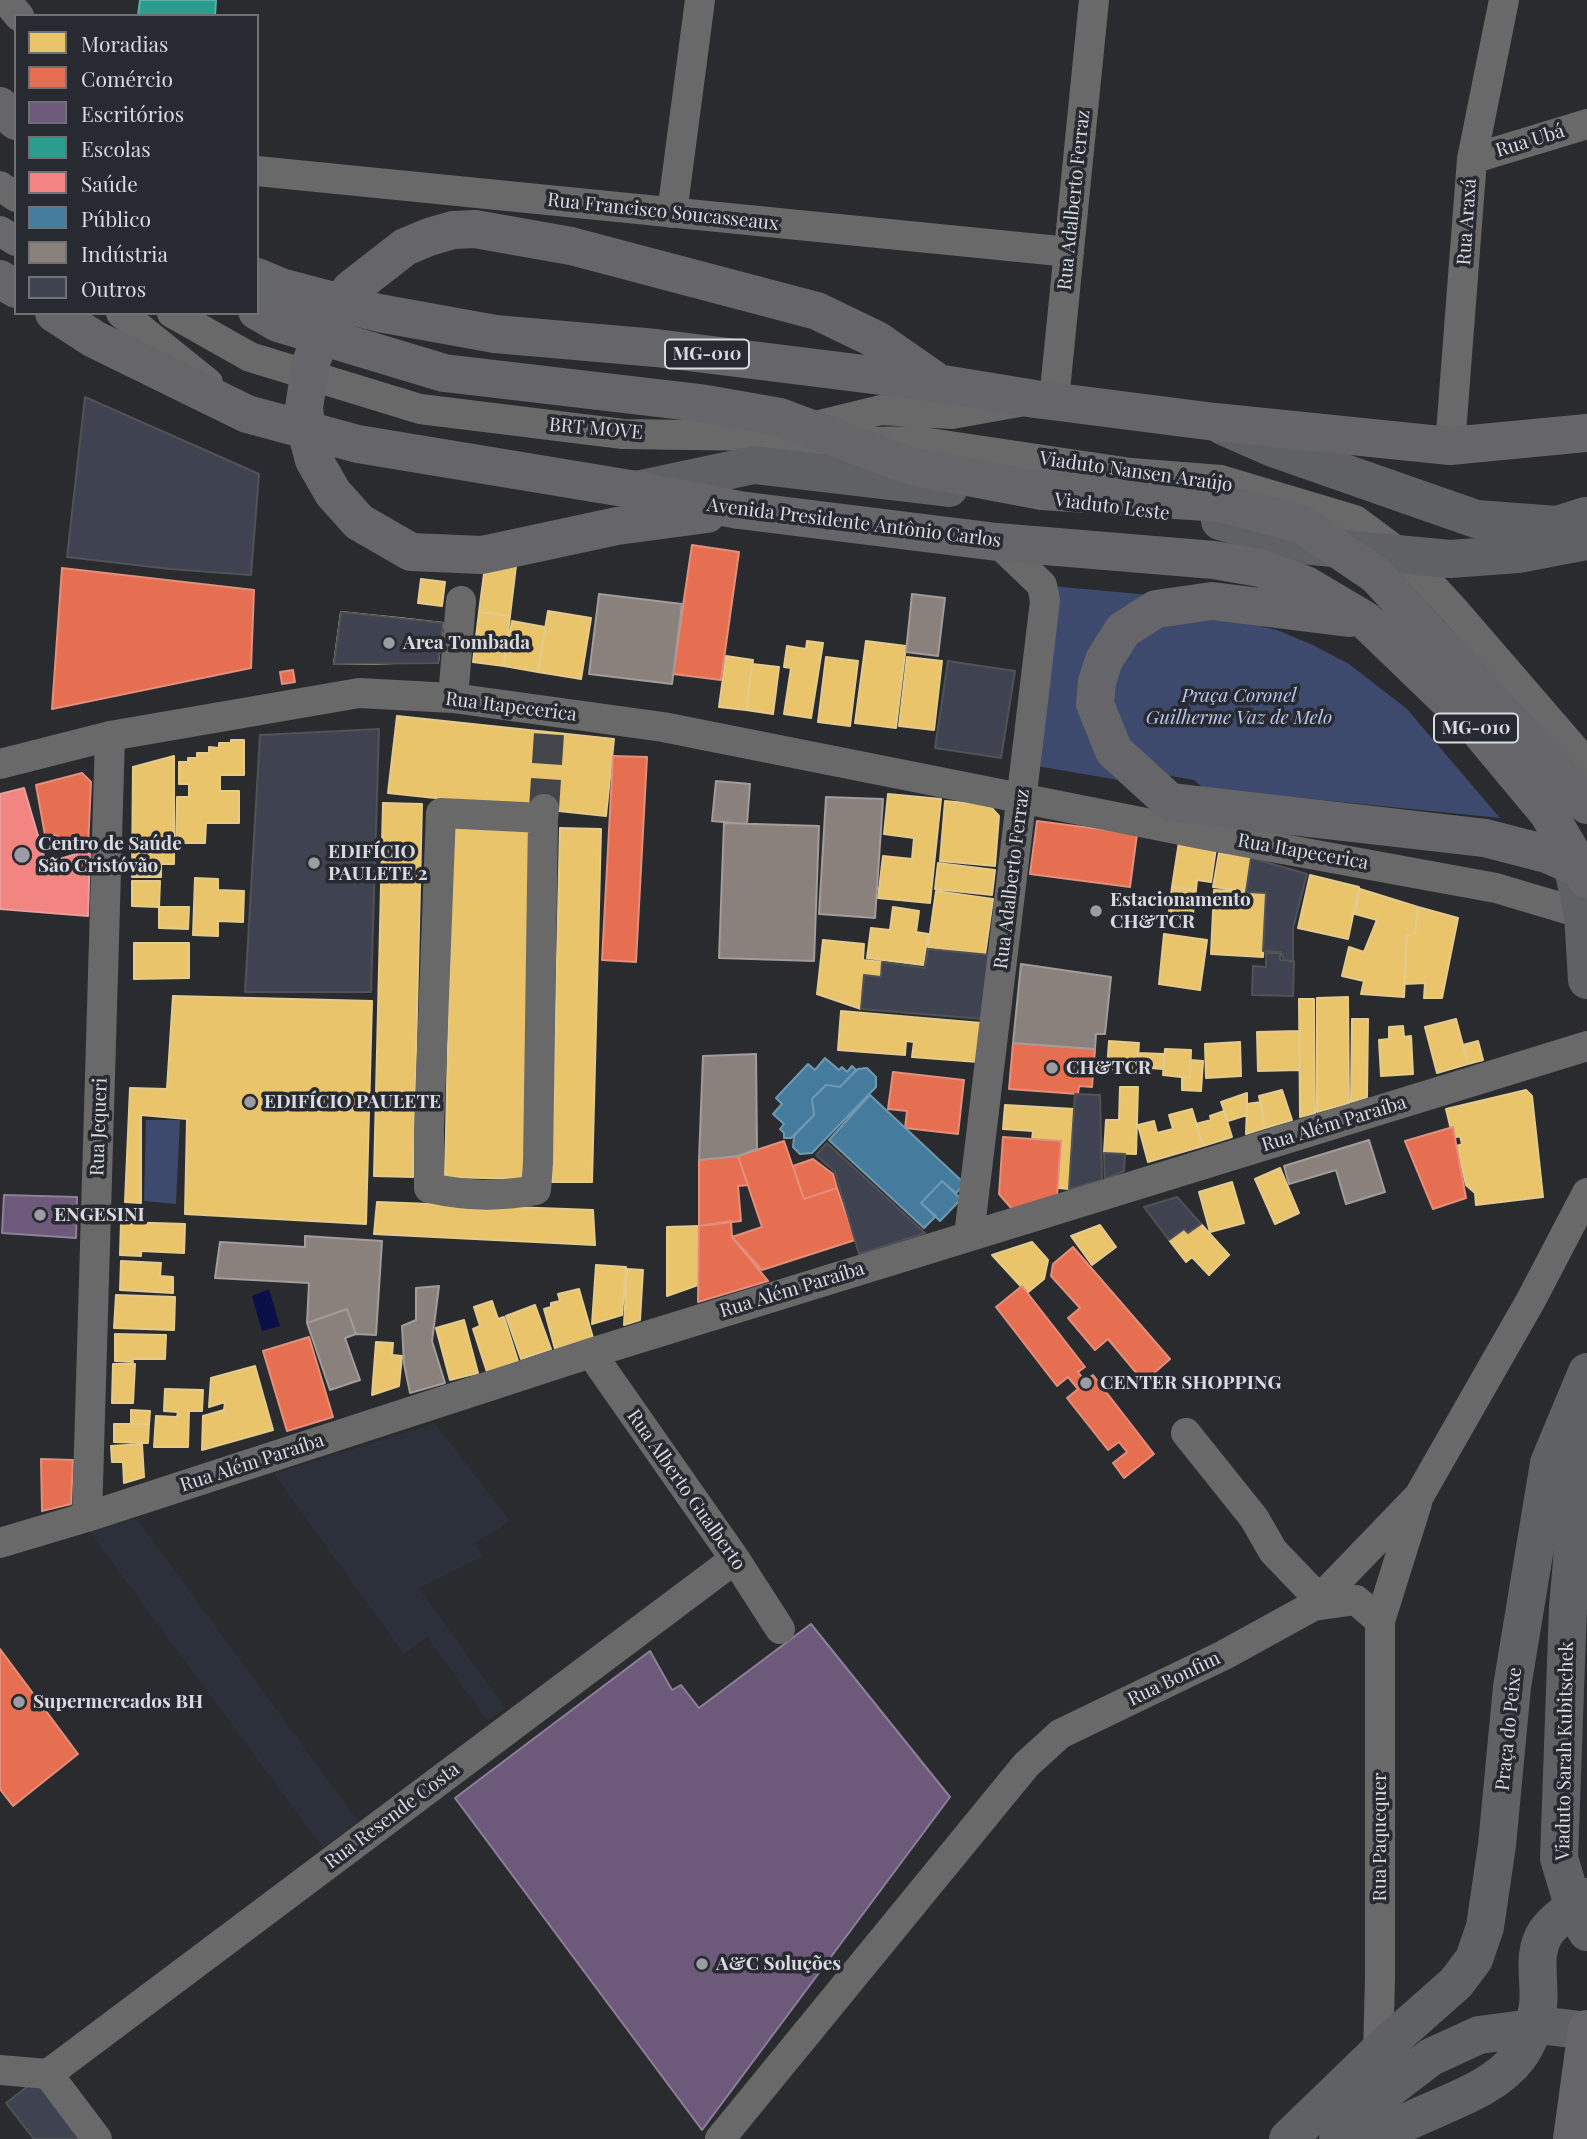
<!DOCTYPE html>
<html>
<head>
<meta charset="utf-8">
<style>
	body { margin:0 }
	#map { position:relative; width:1587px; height:2139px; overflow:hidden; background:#2a2b2f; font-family:"Playfair Display",serif }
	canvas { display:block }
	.legend { position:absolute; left:14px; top:14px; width:245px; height:301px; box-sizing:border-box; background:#282a31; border:2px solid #6f7177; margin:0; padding:9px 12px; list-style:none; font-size:21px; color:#d9dbe0 }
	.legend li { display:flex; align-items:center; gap:14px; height:35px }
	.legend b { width:35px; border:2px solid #6f7177 }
</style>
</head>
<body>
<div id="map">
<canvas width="1587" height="2139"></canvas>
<ul class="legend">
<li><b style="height:19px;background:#e9c46a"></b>Moradias</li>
<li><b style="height:19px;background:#e76f51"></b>Comércio</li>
<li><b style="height:19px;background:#6d597a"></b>Escritórios</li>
<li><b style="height:19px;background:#2a9d8f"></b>Escolas</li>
<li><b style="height:19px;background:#f28482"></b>Saúde</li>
<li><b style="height:19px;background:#457b9d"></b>Público</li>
<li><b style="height:19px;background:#8a817c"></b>Indústria</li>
<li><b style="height:19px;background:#3f4351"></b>Outros</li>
</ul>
</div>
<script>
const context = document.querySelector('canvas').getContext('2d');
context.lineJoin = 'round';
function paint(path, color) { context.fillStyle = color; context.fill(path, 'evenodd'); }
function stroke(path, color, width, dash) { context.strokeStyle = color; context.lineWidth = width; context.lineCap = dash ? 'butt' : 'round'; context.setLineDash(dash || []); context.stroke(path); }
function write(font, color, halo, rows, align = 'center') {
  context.font = font + ' "Playfair Display",serif'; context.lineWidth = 7; context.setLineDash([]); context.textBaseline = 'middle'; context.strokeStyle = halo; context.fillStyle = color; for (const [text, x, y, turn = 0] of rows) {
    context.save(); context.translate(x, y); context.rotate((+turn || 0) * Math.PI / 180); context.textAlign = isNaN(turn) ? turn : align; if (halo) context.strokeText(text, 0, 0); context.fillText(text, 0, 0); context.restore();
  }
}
const built = new Path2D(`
	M 435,1423 L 509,1520 L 499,1529 L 474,1543 L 483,1556 L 419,1588 L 505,1708 L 488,1721 L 427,1637 L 404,1654 L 274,1474 Z
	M 136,1518 L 358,1821 L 323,1848 L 89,1531 Z`);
const green = new Path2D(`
	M 1052,586 L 1150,595 L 1099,641 L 1118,780 L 1031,765 Z
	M 1168,619 L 1239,621 L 1277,630 L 1313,645 L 1349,664 L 1407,709 L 1500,818 L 1203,788 L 1194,780 L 1154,773 L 1116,732 L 1108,678 L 1118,653 Z
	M 146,1120 L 180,1120 L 176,1204 L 144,1201 Z`);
const water = new Path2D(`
	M 269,1289 L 280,1326 L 262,1331 L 252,1296 Z`);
const homes = new Path2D(`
	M 516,566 L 510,616 L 479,612 L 484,574 Z
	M 421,579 L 445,582 L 442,606 L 418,603 Z
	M 548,611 L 591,618 L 581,679 L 538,672 Z
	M 341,612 L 379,616 L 374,664 L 334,664 Z
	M 479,612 L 510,616 L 504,666 L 473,662 Z
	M 379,616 L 399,618 L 394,663 L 374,664 Z
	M 399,618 L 443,623 L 438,663 L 394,663 Z
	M 512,621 L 545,627 L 538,672 L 504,666 Z
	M 807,641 L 823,643 L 811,718 L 784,714 L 791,668 L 784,667 L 787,646 L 806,649 Z
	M 866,641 L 906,646 L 896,728 L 855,723 Z
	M 726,656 L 753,660 L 746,710 L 719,707 Z
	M 826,657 L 858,661 L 850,726 L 818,722 Z
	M 907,657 L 942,661 L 934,730 L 899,726 Z
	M 752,664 L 779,667 L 773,714 L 746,710 Z
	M 397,716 L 614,739 L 606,816 L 388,793 Z
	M 231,740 L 244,740 L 244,775 L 220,775 L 220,791 L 239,791 L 239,823 L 206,823 L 205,843 L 176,843 L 177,797 L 189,797 L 189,784 L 179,784 L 179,762 L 188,762 L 188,758 L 197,758 L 197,753 L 209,753 L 209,747 L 219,748 L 219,743 L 231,743 Z
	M 174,756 L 174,864 L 161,864 L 161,877 L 132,877 L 133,767 Z
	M 888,794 L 941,799 L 930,903 L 878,898 L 883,856 L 912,859 L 914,838 L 884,834 Z
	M 945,801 L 989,805 L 999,816 L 995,866 L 940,861 Z
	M 383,803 L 422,804 L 413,1177 L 374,1176 Z
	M 453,824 L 531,825 L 524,1179 L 445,1177 Z
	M 560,828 L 601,829 L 592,1182 L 552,1182 Z
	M 1179,842 L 1216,848 L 1211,882 L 1197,880 L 1196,890 L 1172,887 Z
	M 1219,853 L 1251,858 L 1245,891 L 1213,887 Z
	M 938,863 L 995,870 L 992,895 L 935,889 Z
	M 1310,875 L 1359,887 L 1348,939 L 1298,928 Z
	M 195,878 L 218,879 L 218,890 L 244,891 L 243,922 L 218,921 L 218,936 L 193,935 Z
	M 132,881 L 160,881 L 159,907 L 132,906 Z
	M 1172,887 L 1196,890 L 1192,921 L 1168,918 Z
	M 1360,889 L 1418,907 L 1415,934 L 1407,935 L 1404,997 L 1361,994 L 1364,981 L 1342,976 L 1349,947 L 1364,952 L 1377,920 L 1355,914 Z
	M 1214,890 L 1266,893 L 1263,957 L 1211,954 Z
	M 936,891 L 993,899 L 985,955 L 928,947 Z
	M 159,907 L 189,907 L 188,929 L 159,928 Z
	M 893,907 L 919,911 L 916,932 L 928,934 L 923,965 L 867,958 L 871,928 L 890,930 Z
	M 1418,907 L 1458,918 L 1442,998 L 1424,998 L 1425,983 L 1404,984 L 1407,935 L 1415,934 Z
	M 1164,934 L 1207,940 L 1200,990 L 1159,984 Z
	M 823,940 L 864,944 L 863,960 L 882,962 L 881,977 L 864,975 L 861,1009 L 817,994 Z
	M 134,943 L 189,943 L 189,978 L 134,979 Z
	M 173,996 L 372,1001 L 366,1224 L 185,1214 L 187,1119 L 141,1115 L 141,1203 L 125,1202 L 130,1088 L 167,1089 Z
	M 1348,997 L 1349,1103 L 1317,1112 L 1317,998 Z
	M 1299,999 L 1314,999 L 1315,1113 L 1300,1117 Z
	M 841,1011 L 982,1023 L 978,1062 L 912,1057 L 914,1042 L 906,1041 L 905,1055 L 838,1050 Z
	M 1352,1019 L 1368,1019 L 1367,1097 L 1351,1102 Z
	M 1456,1019 L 1468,1064 L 1437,1073 L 1425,1027 Z
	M 1403,1026 L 1404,1037 L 1411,1036 L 1413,1074 L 1381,1076 L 1379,1040 L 1389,1039 L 1389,1027 Z
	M 1299,1031 L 1300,1070 L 1258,1071 L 1257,1032 Z
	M 1109,1041 L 1139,1043 L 1137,1071 L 1107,1069 Z
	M 1478,1041 L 1483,1060 L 1468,1064 L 1463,1045 Z
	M 1240,1042 L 1241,1076 L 1206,1078 L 1205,1044 Z
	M 1165,1049 L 1191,1050 L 1190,1078 L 1163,1075 Z
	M 1138,1053 L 1164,1054 L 1163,1069 L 1137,1067 Z
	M 1190,1060 L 1203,1061 L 1201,1091 L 1182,1090 L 1182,1077 L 1190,1078 Z
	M 1120,1087 L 1138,1087 L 1136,1154 L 1104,1153 L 1106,1120 L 1119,1120 Z
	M 1282,1090 L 1292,1120 L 1265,1128 L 1259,1096 Z
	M 1526,1090 L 1532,1096 L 1543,1197 L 1476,1205 L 1475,1193 L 1466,1185 L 1457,1146 L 1462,1144 L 1460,1136 L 1453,1138 L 1446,1109 Z
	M 1247,1093 L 1247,1115 L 1228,1121 L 1221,1102 Z
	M 1261,1102 L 1265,1128 L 1246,1134 L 1247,1104 Z
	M 1005,1105 L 1074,1109 L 1069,1189 L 1058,1188 L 1061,1141 L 1032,1139 L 1033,1131 L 1003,1129 Z
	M 1192,1109 L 1203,1146 L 1148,1162 L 1138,1125 L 1154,1121 L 1157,1133 L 1173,1129 L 1169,1115 Z
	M 1224,1111 L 1232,1137 L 1203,1146 L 1196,1124 L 1211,1120 L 1210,1116 Z
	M 1280,1168 L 1299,1213 L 1275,1224 L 1255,1179 Z
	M 1232,1182 L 1244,1223 L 1210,1232 L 1199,1192 Z
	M 377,1202 L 593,1210 L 595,1245 L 374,1234 Z
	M 121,1222 L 185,1224 L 184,1253 L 141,1251 L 141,1256 L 120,1255 Z
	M 1201,1224 L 1229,1255 L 1209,1275 L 1192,1257 L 1186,1262 L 1169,1240 L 1184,1229 L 1188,1233 Z
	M 1100,1225 L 1116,1247 L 1092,1265 L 1071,1236 Z
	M 699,1226 L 698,1285 L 667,1296 L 667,1227 Z
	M 1032,1242 L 1048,1260 L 1044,1279 L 1027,1293 L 992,1255 Z
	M 121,1261 L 161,1263 L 160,1276 L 173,1277 L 173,1293 L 120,1290 Z
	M 596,1265 L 626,1267 L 622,1315 L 592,1324 Z
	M 627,1269 L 643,1270 L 640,1320 L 624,1325 Z
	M 579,1289 L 593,1338 L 555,1349 L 544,1309 L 551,1307 L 551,1303 L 560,1301 L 558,1294 Z
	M 116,1295 L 175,1297 L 174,1330 L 114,1328 Z
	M 492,1301 L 498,1319 L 504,1317 L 518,1361 L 487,1372 L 473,1329 L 480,1326 L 474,1307 Z
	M 535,1305 L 551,1349 L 521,1359 L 506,1316 Z
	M 464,1320 L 478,1373 L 450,1380 L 436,1328 Z
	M 115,1334 L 166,1335 L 165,1359 L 132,1359 L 133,1362 L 115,1361 Z
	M 376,1342 L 393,1343 L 392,1355 L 402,1356 L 399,1386 L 372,1395 Z
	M 113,1364 L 135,1364 L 133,1403 L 112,1403 Z
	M 255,1366 L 273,1430 L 202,1450 L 203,1416 L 224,1410 L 225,1402 L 209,1407 L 211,1378 Z
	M 165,1389 L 203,1390 L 202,1411 L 189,1411 L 188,1447 L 154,1447 L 156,1416 L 177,1417 L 178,1412 L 164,1411 Z
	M 131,1410 L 150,1411 L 149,1424 L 131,1424 Z
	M 114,1424 L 149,1424 L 148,1443 L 114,1442 Z
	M 142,1444 L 144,1477 L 124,1483 L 123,1462 L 112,1462 L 111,1446 Z`);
const shops = new Path2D(`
	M 692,545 L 739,552 L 721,680 L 673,674 Z
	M 62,568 L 254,590 L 251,668 L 52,709 Z
	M 293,670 L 295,682 L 282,684 L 280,672 Z
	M 613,756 L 647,757 L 636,962 L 602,960 Z
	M 82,773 L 91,782 L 88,846 L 59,850 L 57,835 L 45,835 L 36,785 Z
	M 1037,821 L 1137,834 L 1130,887 L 1030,874 Z
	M 1013,1043 L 1095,1049 L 1092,1087 L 1079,1086 L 1078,1094 L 1009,1089 Z
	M 893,1072 L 964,1080 L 958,1134 L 905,1128 L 907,1111 L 888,1109 Z
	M 1453,1127 L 1466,1198 L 1433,1209 L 1405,1141 Z
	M 1003,1137 L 1061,1141 L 1057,1197 L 1012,1209 L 999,1194 Z
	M 784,1141 L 804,1199 L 837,1188 L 855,1240 L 762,1270 L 732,1237 L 762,1227 L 738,1156 Z
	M 738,1156 L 748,1185 L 738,1186 L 741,1221 L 699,1226 L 699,1160 Z
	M 813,1159 L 833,1174 L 837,1188 L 804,1199 L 793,1166 Z
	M 731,1221 L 732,1237 L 768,1281 L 698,1302 L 699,1226 Z
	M 1073,1247 L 1170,1359 L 1144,1382 L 1108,1339 L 1095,1350 L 1068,1318 L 1080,1308 L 1051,1276 L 1053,1264 Z
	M 1022,1286 L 1085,1367 L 1078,1372 L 1085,1381 L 1093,1375 L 1154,1454 L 1124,1478 L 1113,1463 L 1127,1452 L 1119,1442 L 1108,1450 L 1067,1398 L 1078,1389 L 1068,1377 L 1057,1386 L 996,1307 Z
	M 309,1337 L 333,1417 L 287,1431 L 263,1351 Z
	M 41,1459 L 73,1460 L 71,1504 L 42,1511 Z
	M 0,1649 L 78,1754 L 13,1806 L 0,1789 Z`);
const offices = new Path2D(`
	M 4,1195 L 77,1197 L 76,1238 L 2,1233 Z
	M 811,1624 L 950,1797 L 702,2130 L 455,1798 L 650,1651 L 672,1690 L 681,1685 L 699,1708 Z`);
const schools = new Path2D(`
	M 140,0 L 216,0 L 215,16 L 138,16 Z`);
const health = new Path2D(`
	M 24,788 L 46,863 L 90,850 L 88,916 L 0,909 L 0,794 Z`);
const public = new Path2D(`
	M 825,1058 L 839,1070 L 842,1067 L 847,1072 L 852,1066 L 856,1070 L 840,1087 L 826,1085 L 812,1099 L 814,1115 L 791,1138 L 784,1138 L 784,1133 L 780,1129 L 784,1124 L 773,1114 L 782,1104 L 776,1098 L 808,1064 L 815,1070 Z
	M 867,1068 L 876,1077 L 876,1087 L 812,1153 L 800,1154 L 793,1147 L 794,1136 L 814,1115 L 812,1099 L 826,1085 L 840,1087 L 858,1069 Z
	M 870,1095 L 965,1184 L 956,1193 L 942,1181 L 921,1203 L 936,1216 L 924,1228 L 829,1140 Z
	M 942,1181 L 961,1199 L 940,1221 L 921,1203 Z`);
const industry = new Path2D(`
	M 599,594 L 682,604 L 672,684 L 589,674 Z
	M 912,594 L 945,598 L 938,656 L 906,652 Z
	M 716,781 L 750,784 L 747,824 L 712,821 Z
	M 826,797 L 883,799 L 875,918 L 819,914 Z
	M 724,823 L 819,826 L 814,961 L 719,958 Z
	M 1021,964 L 1111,977 L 1105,1034 L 1096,1034 L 1095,1049 L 1013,1043 Z
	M 756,1054 L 757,1149 L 738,1156 L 699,1160 L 703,1056 Z
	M 1369,1140 L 1385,1192 L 1346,1204 L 1336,1170 L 1289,1184 L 1284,1166 Z
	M 305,1236 L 382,1241 L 376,1335 L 356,1334 L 347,1309 L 307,1323 L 309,1283 L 215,1278 L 220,1242 L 305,1247 Z
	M 439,1286 L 432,1341 L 445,1383 L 410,1393 L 404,1364 L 402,1326 L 416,1320 L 416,1288 Z
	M 347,1309 L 356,1334 L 345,1338 L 360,1380 L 330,1390 L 307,1323 Z`);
const building = new Path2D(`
	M 85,397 L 259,474 L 251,575 L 170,569 L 67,557 Z
	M 341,612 L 443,623 L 438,663 L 334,664 Z
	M 948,661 L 1015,671 L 1001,758 L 935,748 Z
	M 379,729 L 371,992 L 245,992 L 260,735 Z
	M 1251,858 L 1307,874 L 1293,928 L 1293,962 L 1284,960 L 1281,952 L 1263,951 L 1266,893 L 1246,892 Z
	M 928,949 L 990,955 L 983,1019 L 861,1009 L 864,975 L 881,977 L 882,962 L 925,968 Z
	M 1266,953 L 1280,953 L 1280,960 L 1294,961 L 1293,996 L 1252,995 L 1253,966 L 1266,967 Z
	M 1075,1094 L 1100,1095 L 1102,1180 L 1069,1189 Z
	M 827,1143 L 925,1233 L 859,1254 L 835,1172 L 816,1155 Z
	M 1104,1153 L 1125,1154 L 1124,1171 L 1105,1179 Z
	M 1177,1197 L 1201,1224 L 1188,1233 L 1184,1229 L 1169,1240 L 1144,1207 Z
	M 41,2076 L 88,2139 L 34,2139 L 6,2103 Z`);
const minorTunnel = new Path2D(`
	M 544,809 L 549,733`);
const minor = new Path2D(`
	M 6,0 L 19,16
	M 1472,159 L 1587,124
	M 257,171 L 1069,252
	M 0,186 L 16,197
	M 672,213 L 700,0
	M 0,231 L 16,241
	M 121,313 L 208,383
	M 172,313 L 250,357 L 420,409 L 623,434 L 758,436 L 819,425 L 881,410 L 952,414 L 1019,402
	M 1054,400 L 1094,0
	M 758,436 L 869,442 L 916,441 L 1131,473 L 1221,480 L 1355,520 L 1406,558 L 1455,611 L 1587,764
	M 1450,446 L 1472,159 L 1504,0
	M 453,698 L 461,601
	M 0,764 L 110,736 L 359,693 L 453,698 L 663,727 L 1201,834 L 1496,888 L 1583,914
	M 543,818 L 441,813 L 429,1128 L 429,1188 C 468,1196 496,1197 536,1190 L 538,1163 L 543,818 L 544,809
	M 969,1236 L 1045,601 L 1042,585 L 997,542
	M 591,1353 L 735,1559 L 780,1629
	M 1186,1433 L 1254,1518 L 1273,1551 L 1319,1599
	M 87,1517 L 110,736
	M 0,1543 L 87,1517 L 591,1353 L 1587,1046
	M 1313,1606 L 1356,1600 L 1380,1621
	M 1378,2052 L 1380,1979 L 1380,1621 L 1417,1503
	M 0,2070 L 48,2074 L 97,2139
	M 48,2074 L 735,1559
	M 720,2139 L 1026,1765 L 1060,1734 L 1224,1655 L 1313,1606 L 1419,1496 L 1531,1300 L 1587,1193`);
const major = new Path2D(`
	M 1223,426 L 1273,448 L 1476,519 L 1557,525 L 1585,516
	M 636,490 L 754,465 L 949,488
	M 1220,521 L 1301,545 L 1450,559 L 1518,554 L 1587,541
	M 1569,851 L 1583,914 L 1587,980
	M 1586,1402 L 1568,1607 L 1559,1858 L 1575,1912 L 1587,1932
	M 1288,2139 L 1378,2052 L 1456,1983 L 1474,1959 L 1485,1927 L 1497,1845 L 1512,1687 L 1549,1463 L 1587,1372
	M 1338,2139 L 1380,2096 L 1431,2057 L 1479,2035 L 1547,2026 L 1587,2031
	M 1382,2139 C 1391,2133 1400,2125 1409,2121 C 1445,2103 1494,2090 1519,2056 C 1530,2041 1535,2024 1538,2006 C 1541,1982 1531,1954 1546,1932 C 1556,1918 1574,1908 1587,1897`);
const highway = new Path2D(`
	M 0,106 L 16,121
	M 257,277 L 281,287 L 379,313 L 495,334 L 656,348 L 937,383 L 1035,399 L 1215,422 L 1450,446 L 1587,433
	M 0,279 L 16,289
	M 257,311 L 278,323 L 444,373 L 700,403 L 780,417 L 910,466 L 1042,491 L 1221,503 L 1301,524 L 1376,575 L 1587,805
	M 54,313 L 94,339 L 247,414 L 358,444 L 636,490 L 739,510 L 997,542 L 1214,560 L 1260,568 L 1306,585 L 1365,620 L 1478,729 L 1548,813 L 1587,879
	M 707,514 L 617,526 L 482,555 L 411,552 L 359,522 L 333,493 L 314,460 L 307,434 L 304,408 L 311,362 L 327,324 L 351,289 L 405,247 L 429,237 L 453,230 L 475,229 L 571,246 L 817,311 L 877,340 L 933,379
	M 1349,618 L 1212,601 L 1156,609 L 1123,630 L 1104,660 L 1097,682 L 1095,704 L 1114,751 L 1170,802 L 1485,838 L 1547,854 L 1586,871
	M 1572,2139 L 1587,2029`);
const markers = [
	[389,643,7,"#9c9da2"],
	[22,855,9,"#9c9da2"],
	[314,863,7,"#9c9da2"],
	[1096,911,7,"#9c9da2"],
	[1052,1068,7,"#9c9da2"],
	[250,1102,7,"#9c9da2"],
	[40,1215,7,"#9c9da2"],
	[1086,1383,7,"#9c9da2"],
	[19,1702,7,"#9c9da2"],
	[702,1964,7,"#9c9da2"]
];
const shields = [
	[707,354,84],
	[1476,728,84]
];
const shieldNames = [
	["MG-010",707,354],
	["MG-010",1476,728]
];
const streetNames = [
	["Rua Ubá",1530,141,-17],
	["Rua Adalberto Ferraz",1074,200,-84],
	["Rua Francisco Soucasseaux",663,212,6],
	["Rua Araxá",1467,222,-86],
	["BRT MOVE",596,429,5],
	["Viaduto Nansen Araújo",1136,472,8],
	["Viaduto Leste",1112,507,7],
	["Avenida Presidente Antônio Carlos",854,523,7],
	["Rua Itapecerica",511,707,7],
	["Rua Itapecerica",1303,852,10],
	["Rua Adalberto Ferraz",1012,879,-83],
	["Rua Além Paraíba",1334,1124,-17],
	["Rua Jequeri",99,1127,-88],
	["Rua Além Paraíba",792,1290,-17],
	["Rua Além Paraíba",252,1463,-18],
	["Rua Alberto Gualberto",686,1490,55],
	["Rua Bonfim",1174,1679,-26],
	["Praça do Peixe",1509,1729,-84],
	["Viaduto Sarah Kubitschek",1565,1751,-89],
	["Rua Resende Costa",392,1816,-37],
	["Rua Paquequer",1380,1837,-90]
];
const poiNames = [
	["Area Tombada",403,643],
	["Centro de Saúde",38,844],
	["São Cristóvão",38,866],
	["EDIFÍCIO",328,852],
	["PAULETE 2",328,874],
	["Estacionamento",1110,900],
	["CH&TCR",1110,922],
	["CH&TCR",1066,1068],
	["EDIFÍCIO PAULETE",264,1102],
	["ENGESINI",54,1215],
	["CENTER SHOPPING",1100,1383],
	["Supermercados BH",33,1702],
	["A&C Soluções",716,1964]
];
const parkNames = [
	["Praça Coronel",1239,696],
	["Guilherme Vaz de Melo",1239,718]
];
paint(built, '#2c303b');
paint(green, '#3d496d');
paint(water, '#0b0f48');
paint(homes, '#e9c46a');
stroke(homes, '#e4cb8d', 2);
paint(shops, '#e76f51');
stroke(shops, '#e38f7c', 2);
paint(offices, '#6d597a');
stroke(offices, '#8d8099', 2);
paint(schools, '#2a9d8f');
stroke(schools, '#5eb0a7', 2);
paint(health, '#f28482');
stroke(health, '#ea9e9e', 2);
paint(public, '#457b9d');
stroke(public, '#7198b1', 2);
paint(industry, '#8a817c');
stroke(industry, '#a29c9a', 2);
paint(building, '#3f4351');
stroke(building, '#515255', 2);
stroke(minorTunnel, '#44454a', 30, [30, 15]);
stroke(minor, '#69696a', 30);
stroke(major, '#606164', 38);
stroke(highway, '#66666a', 38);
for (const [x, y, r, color] of markers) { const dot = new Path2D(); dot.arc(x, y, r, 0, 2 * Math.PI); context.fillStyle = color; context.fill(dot); stroke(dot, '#282a31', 2.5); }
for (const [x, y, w] of shields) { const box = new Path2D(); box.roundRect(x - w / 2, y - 14.5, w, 29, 5); context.fillStyle = '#282a31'; context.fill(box); stroke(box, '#d9dbe0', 2); }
write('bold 18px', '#d9dbe0', null, shieldNames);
write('19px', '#d9dbe0', '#282a31', streetNames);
write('bold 19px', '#d9dbe0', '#282a31', poiNames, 'left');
write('italic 19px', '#b9c7ee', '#282a31', parkNames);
</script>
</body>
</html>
